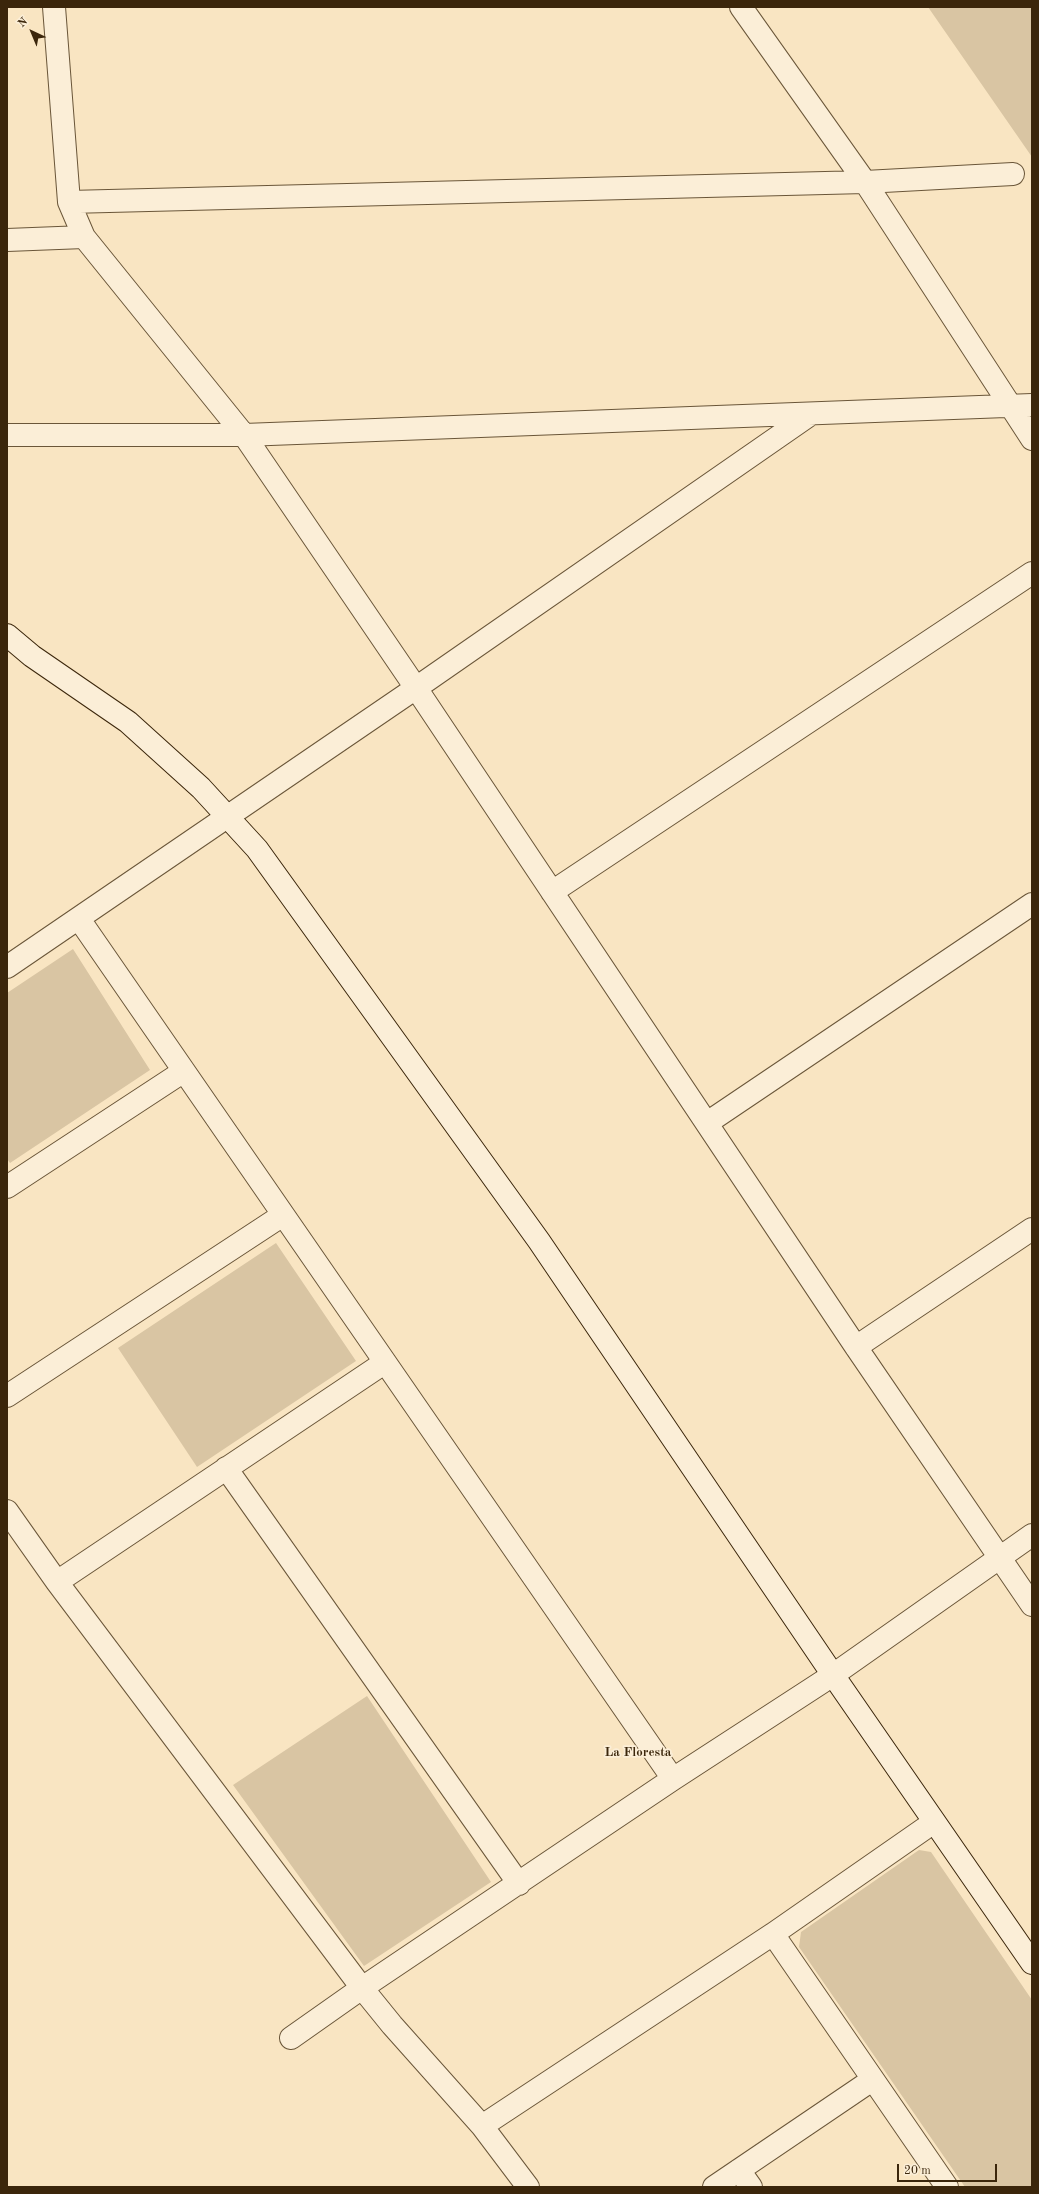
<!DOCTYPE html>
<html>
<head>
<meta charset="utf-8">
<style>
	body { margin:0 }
	#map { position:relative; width:1039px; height:2194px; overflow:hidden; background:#f9e5c2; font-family:"Old Standard TT",serif }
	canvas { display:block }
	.frame { position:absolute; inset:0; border:8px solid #3b260b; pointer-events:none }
	.north { position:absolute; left:12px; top:12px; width:40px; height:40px; -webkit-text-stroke:3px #fbeed7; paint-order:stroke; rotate:316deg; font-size:11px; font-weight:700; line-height:16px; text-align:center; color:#3b260b }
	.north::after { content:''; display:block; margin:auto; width:14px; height:18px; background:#3b260b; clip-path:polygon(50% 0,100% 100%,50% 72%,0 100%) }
	.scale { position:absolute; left:897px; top:2164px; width:100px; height:18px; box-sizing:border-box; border:2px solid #3b260b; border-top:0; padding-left:5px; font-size:12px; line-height:14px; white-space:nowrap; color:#3b260b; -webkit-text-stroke:3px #fbeed7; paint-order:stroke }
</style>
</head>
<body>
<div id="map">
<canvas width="1039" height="2194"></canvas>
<div class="frame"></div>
<div class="north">N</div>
<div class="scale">20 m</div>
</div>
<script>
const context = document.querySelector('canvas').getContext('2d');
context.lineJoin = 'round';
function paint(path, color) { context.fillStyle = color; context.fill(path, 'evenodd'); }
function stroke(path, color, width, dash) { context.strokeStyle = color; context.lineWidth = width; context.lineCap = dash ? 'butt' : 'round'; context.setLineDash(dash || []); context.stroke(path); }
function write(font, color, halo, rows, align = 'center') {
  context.font = font + ' "Old Standard TT",serif'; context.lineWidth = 3.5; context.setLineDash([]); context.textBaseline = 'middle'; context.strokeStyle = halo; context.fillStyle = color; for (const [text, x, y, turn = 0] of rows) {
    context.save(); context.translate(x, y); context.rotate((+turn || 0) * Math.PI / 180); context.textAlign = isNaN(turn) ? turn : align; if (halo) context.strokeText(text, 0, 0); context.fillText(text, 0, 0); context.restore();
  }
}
const green = new Path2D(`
	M 928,7 L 1032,7 L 1032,157 Z
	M 73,949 L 150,1070 L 10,1163 L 7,1159 L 7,993 Z
	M 276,1243 L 356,1361 L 197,1467 L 118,1348 Z
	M 367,1696 L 491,1882 L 364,1966 L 233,1785 Z
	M 919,1850 L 931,1852 L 1032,2000 L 1032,2187 L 965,2187 L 799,1947 L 801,1932 Z`);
const street = new Path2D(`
	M 54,7 L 69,202 L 84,237 L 244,435 L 416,688 L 856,1347 L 1032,1605
	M 741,7 L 865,182 L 1032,439
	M 69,202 L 865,182 L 1013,174
	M 7,240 L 84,237
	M 7,435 L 244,435 L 1032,405
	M 552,892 L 1032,573
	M 79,919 L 673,1779
	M 7,967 L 416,688 L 811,414
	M 707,1123 L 1032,904
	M 7,1187 L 184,1071
	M 856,1347 L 1032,1229
	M 7,1396 L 283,1215
	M 226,1468 L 519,1884
	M 7,1511 L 57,1582 L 362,1988 L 392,2025 L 482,2126 L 528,2187
	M 57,1582 L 384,1363
	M 773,1934 L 947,2187
	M 291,2038 L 362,1988 L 673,1779 L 833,1675 L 1032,1535
	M 482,2126 L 773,1934 L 934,1822
	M 739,2170 L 751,2187
	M 714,2187 L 872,2080`);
const secondary = new Path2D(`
	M 7,635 L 32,656 L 128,722 L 201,788 L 257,849 L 539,1241 L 833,1675 L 1032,1963`);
const neighbourhoodNames = [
	["La Floresta",638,1753]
];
paint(green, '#d9c5a3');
stroke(street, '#6a5639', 24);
stroke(secondary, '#3b260b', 24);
stroke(street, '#fbeed7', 22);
stroke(secondary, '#fbeed7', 22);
write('bold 13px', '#3b260b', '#fbeed7', neighbourhoodNames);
</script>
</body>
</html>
